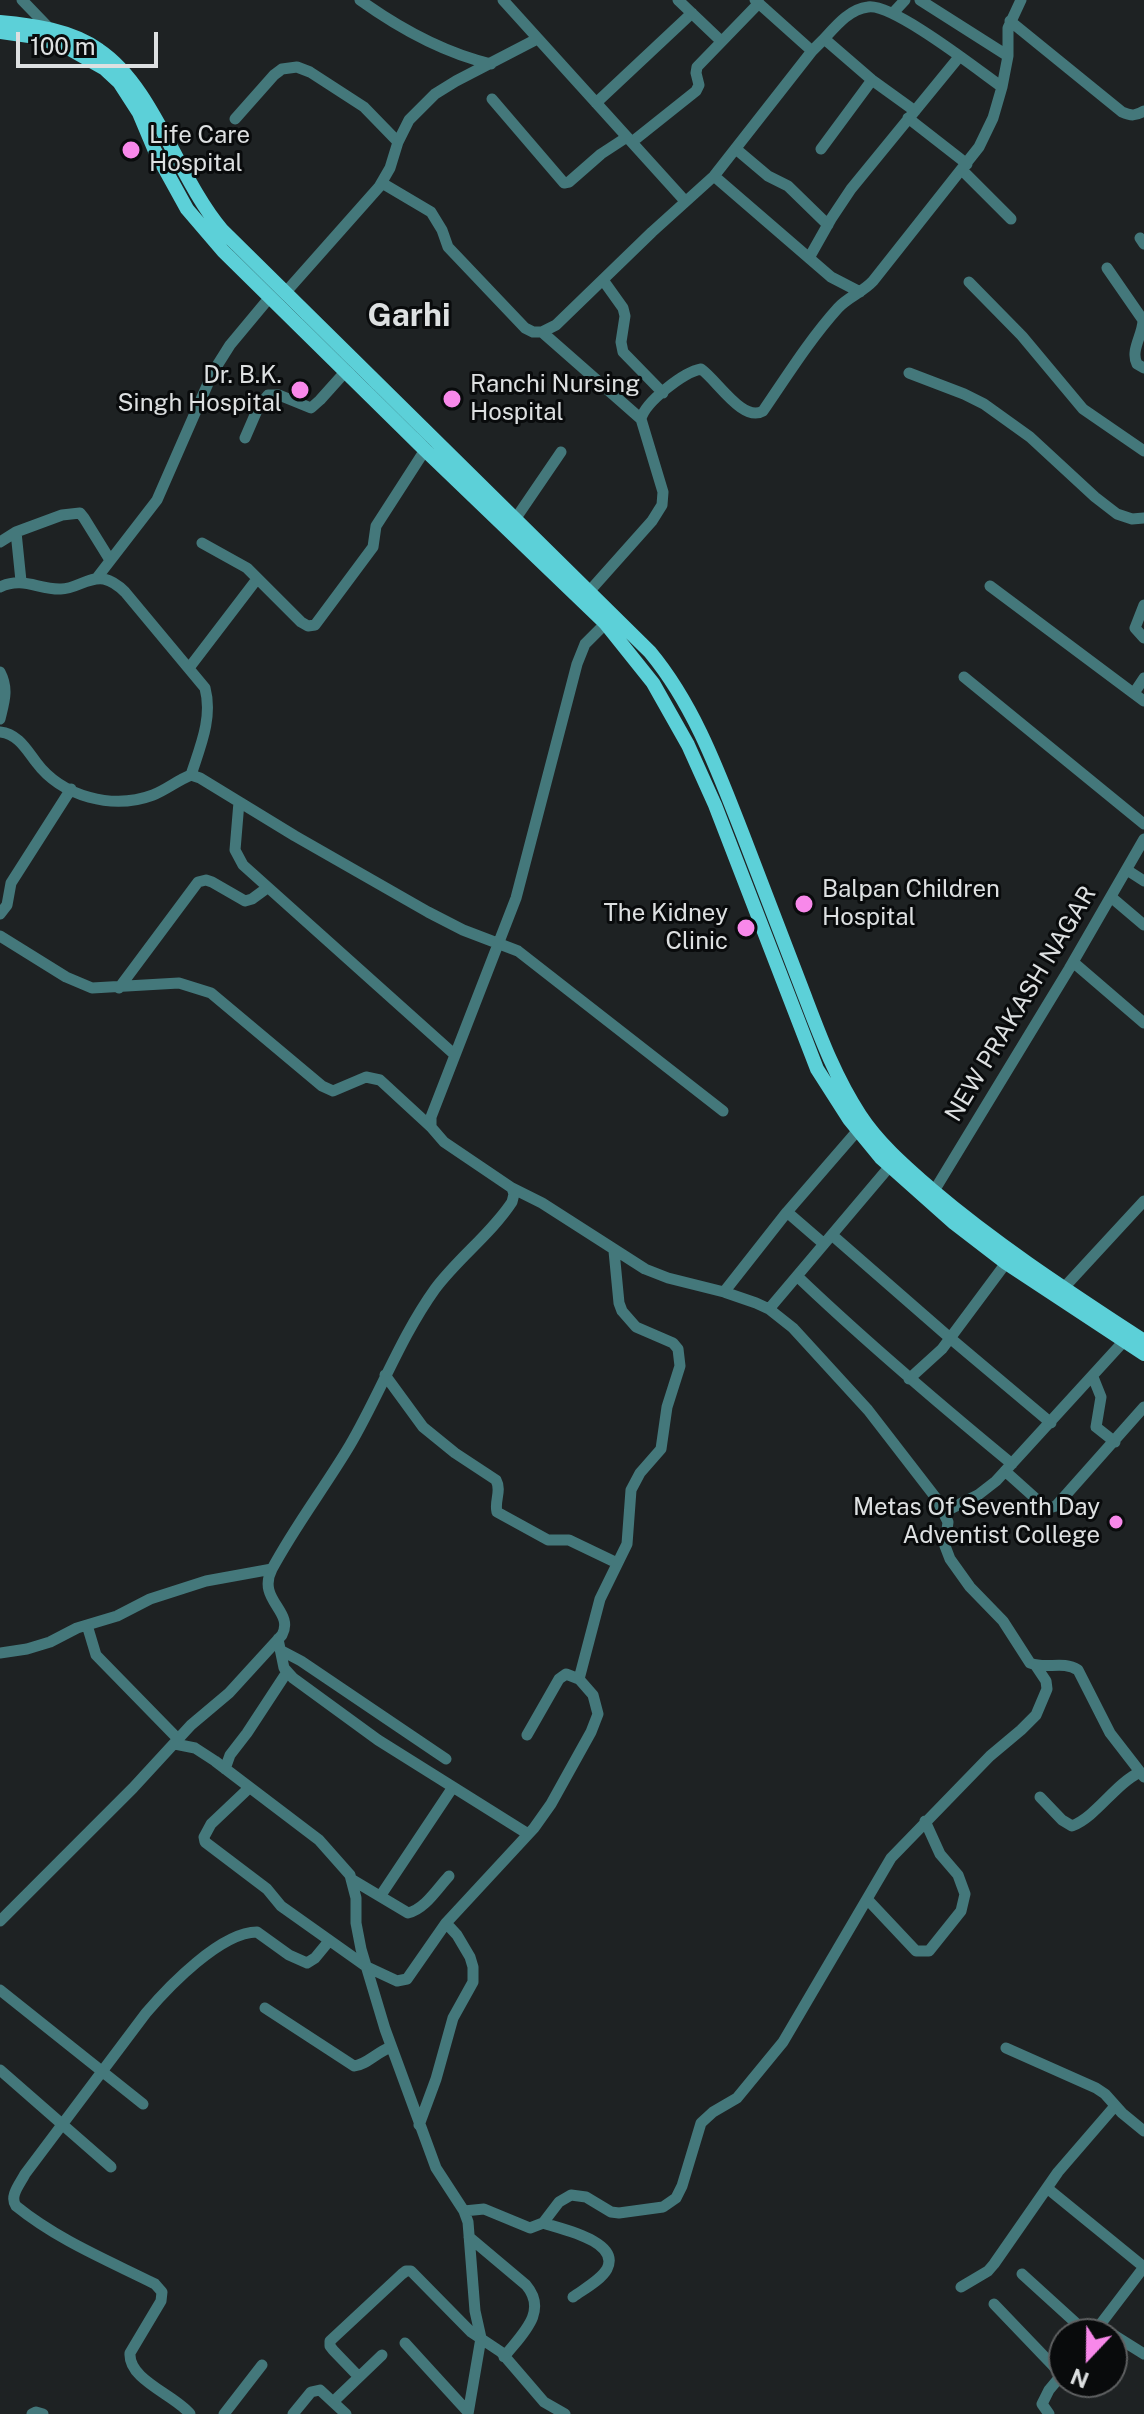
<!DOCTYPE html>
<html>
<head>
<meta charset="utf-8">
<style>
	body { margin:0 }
	#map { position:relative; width:1144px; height:2414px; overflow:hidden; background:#1e2223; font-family:"Public Sans",sans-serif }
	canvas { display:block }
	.north { position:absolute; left:1048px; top:2318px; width:80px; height:80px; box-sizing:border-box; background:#090b0c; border:2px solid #5e6061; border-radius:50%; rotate:202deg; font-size:22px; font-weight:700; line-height:32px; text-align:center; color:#dde0e1 }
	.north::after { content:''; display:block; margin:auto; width:28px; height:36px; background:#f888ea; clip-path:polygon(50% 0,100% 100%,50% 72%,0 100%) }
	.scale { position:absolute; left:16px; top:32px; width:142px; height:36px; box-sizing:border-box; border:4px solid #dde0e1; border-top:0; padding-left:10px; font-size:24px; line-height:28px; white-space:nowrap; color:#dde0e1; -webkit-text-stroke:6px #090b0c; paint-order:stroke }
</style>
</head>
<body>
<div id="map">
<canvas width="1144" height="2414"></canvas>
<div class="north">N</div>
<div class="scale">100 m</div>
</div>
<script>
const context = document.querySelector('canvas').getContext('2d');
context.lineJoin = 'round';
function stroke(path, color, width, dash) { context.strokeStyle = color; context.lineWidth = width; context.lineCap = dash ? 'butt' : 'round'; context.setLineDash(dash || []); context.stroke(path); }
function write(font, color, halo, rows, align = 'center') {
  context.font = font + ' "Public Sans",sans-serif'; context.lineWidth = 6; context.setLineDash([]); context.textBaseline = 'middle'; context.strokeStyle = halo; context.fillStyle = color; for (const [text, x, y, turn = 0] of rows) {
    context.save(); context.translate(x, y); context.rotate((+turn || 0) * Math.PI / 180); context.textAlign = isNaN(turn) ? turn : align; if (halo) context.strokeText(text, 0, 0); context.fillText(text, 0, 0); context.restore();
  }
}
const minor = new Path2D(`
	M 22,0 L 50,29
	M 360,0 C 399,28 445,53 491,64
	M 503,0 L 685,201
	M 678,0 L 721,41
	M 755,0 L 812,51 L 823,40 L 828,42 L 872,80 L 915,111
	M 920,0 L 1008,56
	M 893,13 L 905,0
	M 1010,21 L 1122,112 C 1131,116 1136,116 1144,111
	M 823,40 C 835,27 849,9 868,7 C 893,3 978,70 1002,87
	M 492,99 L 564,183 L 569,182 L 601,154 L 627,137
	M 596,103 L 692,13
	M 908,118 L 967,164
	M 235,119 L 274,75 L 282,69 L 297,67 L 310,72 L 364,107 L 398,142
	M 632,142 L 696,91 L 699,85 L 696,73 L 697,67 L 759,3
	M 736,149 L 768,176 L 788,186 L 828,225
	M 821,149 L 872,80
	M 962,170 L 1011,219
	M 714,176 L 831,277 L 860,292
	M 382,183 L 431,212 L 442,230 L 448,247 L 525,328 L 533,332 L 542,332 L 556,325 L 652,232 L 714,176 L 812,51
	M 1140,238 L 1144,244
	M 809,258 L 831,219 L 851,189 L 959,57
	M 1107,268 L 1143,320 C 1143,335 1130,350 1137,364 L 1144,368
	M 603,280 L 623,308 L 625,316 L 621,342 L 623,352 L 663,393
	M 969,282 L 1022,336 L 1083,409 L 1144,451
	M 285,293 L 379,187 L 390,168 L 398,142 L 409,120 L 435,94 L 456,81 L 537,39
	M 542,332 L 641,419
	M 909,373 L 964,394 L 984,404 L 1030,437 L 1095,497 L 1117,514 L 1132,519 L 1144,518
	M 245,438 L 258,408 L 268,395 L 279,395 L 311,408 L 320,400 L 346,371
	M 516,518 L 561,452
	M 0,542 L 16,532
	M 202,543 L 247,568 L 301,622 L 308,626 L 315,625 L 373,547 L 376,526 L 425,450
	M 96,579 L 157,500 L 213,372 L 230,345 L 270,297
	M 21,581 L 16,532 L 62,515 L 80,513 L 84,518 L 110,560
	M 990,586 L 1144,701
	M 0,587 C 23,576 39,590 61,589 C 76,589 89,576 104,579 C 113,581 119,586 125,592 L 205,688 C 213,718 200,747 191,775
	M 586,595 L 652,521 L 662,505 L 663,492 L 641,419 C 645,402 684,372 701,369 C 717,380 743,423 763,411 C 787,376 810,339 838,308 C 848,297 863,292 873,281 L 979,147 L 993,118 L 1002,87 L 1008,56 L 1008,28 L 1021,0
	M 1144,605 L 1135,628 L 1144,638
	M 189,668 L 257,579
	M 0,672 C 9,689 4,702 0,719
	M 964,677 L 1144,824
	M 1134,693 L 1144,678
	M 0,732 C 18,734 26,749 36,762 C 62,797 113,810 153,795 C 166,790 178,780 191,775 L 200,778 L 295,836 L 428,912 L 463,930 L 518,951 L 723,1111
	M 239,802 L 235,850 L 243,865 L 455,1055
	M 1127,870 L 1144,881
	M 1111,897 L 1144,925
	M 0,914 L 7,905 L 11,883 L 71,789
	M 0,936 L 66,977 L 92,988 L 179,983 L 211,993 L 322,1086 L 333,1091 L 366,1077 L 380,1080 L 431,1127
	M 1073,962 L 1144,1023
	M 119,988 L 198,882 L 206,880 L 212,882 L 245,901 L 252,899 L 267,888
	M 512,1188 L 542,1203 L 645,1269 L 668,1278 L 724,1292 L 756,1303 L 769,1309 L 793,1328 L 868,1410 L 936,1498 L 948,1522 L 945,1546 L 950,1559 L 970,1587 L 1003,1621 L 1030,1663 C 1046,1670 1062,1660 1078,1670 L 1110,1733 L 1144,1777
	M 934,1191 L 1069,969 L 1144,839
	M 787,1212 L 824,1244
	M 832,1235 L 950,1338 L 1051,1423
	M 797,1276 C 866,1342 938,1403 1012,1464
	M 724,1292 L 787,1212 L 858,1130
	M 1059,1293 L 1144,1201
	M 769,1309 L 890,1166
	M 385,1375 L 423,1427 L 455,1453 L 496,1480 C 502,1491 494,1501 497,1512 L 548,1540 L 569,1540 L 617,1563
	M 1093,1377 L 1101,1397 L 1096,1427 L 1115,1442
	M 909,1379 L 942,1349 L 1006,1263
	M 1005,1471 L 1044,1506 L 1049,1508 L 1056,1506 L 1144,1407
	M 944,1512 L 978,1495 L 996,1481 L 1124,1341
	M 87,1625 L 96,1655 L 179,1740
	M 278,1639 L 284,1668 L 293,1678 L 378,1740 L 528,1834
	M 282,1651 L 301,1661 L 446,1759
	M 0,1653 L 27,1649 L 50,1642 L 77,1628 L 117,1616 L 150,1599 L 206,1581 L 272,1569
	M 527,1735 L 559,1679 L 566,1674 L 579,1679
	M 175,1744 L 195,1748 L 215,1761 L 319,1840 L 350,1875 L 356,1898 L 356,1923 L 361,1949 L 385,2029 L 436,2168 L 464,2211 L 468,2222 L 475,2311 L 481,2338 L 468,2414
	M 225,1769 L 230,1755 L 247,1733 L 287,1672
	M 249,1788 L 211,1824 L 204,1837 L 205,1842 L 267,1889 L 281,1906 L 367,1967 L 397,1981 L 407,1979 L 446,1923 L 534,1828 L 551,1804 L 591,1732 L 598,1714 L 593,1695 L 579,1679 L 600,1599 L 627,1544 L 631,1490 L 640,1473 L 661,1449 L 667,1407 L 680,1366 L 678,1349 L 673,1343 L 636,1327 L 622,1311 L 619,1303 L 614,1251
	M 1040,1797 L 1062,1820 L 1072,1826 C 1097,1816 1114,1785 1140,1772
	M 351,1879 L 408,1913 C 425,1909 437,1889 449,1876
	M 381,1895 L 453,1787
	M 867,1899 L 916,1951 L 929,1951 L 961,1911 L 965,1894 L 958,1875 L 940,1854 L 925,1821
	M 0,1921 L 133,1788 L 191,1725 L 229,1693 L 282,1635 C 295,1611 256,1600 272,1569 C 295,1526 325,1487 350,1445 C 380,1394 400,1338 435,1289 C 458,1258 491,1234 512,1202 L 514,1194 L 512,1188 L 444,1142 L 431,1127 L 431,1117 L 516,898 L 577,664 L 585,644 L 609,620
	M 0,1990 L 143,2104
	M 265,2008 L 354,2066 C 366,2065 377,2052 391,2047
	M 1006,2048 L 1096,2088 L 1105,2094 L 1122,2113 L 1144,2131
	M 0,2070 L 111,2167
	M 419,2125 L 436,2079 L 453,2018 L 473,1982 L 473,1967 L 470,1957 L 457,1935 L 446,1923
	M 1047,2188 L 1144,2267 L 1093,2334
	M 464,2211 L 484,2209 L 530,2228 L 543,2223 L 559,2202 L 571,2195 L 586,2197 L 611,2212 L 619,2213 L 663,2207 L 676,2198 L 682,2186 L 701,2123 L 713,2112 L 737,2098 L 783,2042 L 891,1858 L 990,1756 L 1021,1730 L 1036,1715 L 1047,1689 L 1046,1681 L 1036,1666
	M 543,2223 C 561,2229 621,2241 607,2269 C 601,2280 584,2289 573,2297
	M 469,2237 L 526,2285 C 549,2312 521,2335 504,2357
	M 1022,2274 L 1088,2334
	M 961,2287 L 988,2271 L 994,2264 L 1058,2172 L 1115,2106
	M 994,2304 L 1062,2375
	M 1112,2334 L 1144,2354
	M 405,2343 L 468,2412
	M 359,2377 L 333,2350 L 330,2346 L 330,2341 L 402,2274 L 406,2271 L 411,2271 L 471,2332 L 501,2352 L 544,2402 L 565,2414
	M 334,2401 L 382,2355
	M 32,2414 L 36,2412 L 43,2414
	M 190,2414 C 175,2395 128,2380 130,2353 L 161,2301 L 162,2292 L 155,2284 C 107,2260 58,2240 16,2206 C 9,2196 20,2184 25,2174 L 146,2013 C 169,1986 221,1932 257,1932 L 289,1955 L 307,1963 L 315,1958 L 329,1941
	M 224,2414 L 262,2365
	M 293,2414 L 311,2392 L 320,2390 L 346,2414
	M 1049,2414 L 1042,2404 L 1049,2390 L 1064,2372`);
const major = new Path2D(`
	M 0,22 C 33,25 71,30 99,50 C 154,87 177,177 222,230 L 650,652 C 694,705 718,771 743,835 C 763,888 784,941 804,994 C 820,1036 835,1077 860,1115 C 879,1144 906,1167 931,1189 C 998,1246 1071,1293 1144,1341
	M 0,32 L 36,37 L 66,47 L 105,69 L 119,82 L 139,113 L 155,151 L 187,209 L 223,251 L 425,450 L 605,623 L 653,683 L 688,745 L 715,805 L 817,1069 L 849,1119 L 881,1158 L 954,1223 L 1006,1263 L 1144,1354`);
const markers = [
	[131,150,10,"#f888ea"],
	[300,390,10,"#f888ea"],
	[452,399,10,"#f888ea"],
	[804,904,10,"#f888ea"],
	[746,928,10,"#f888ea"],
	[1116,1522,8,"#f888ea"]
];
const poiNames = [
	["Life Care",149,136],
	["Hospital",149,164],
	["Dr. B.K.",282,376,"right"],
	["Singh Hospital",282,404,"right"],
	["Ranchi Nursing",470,385],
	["Hospital",470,413],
	["Balpan Children",822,890],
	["Hospital",822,918],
	["The Kidney",728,914,"right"],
	["Clinic",728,942,"right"],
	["Metas Of Seventh Day",1100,1508,"right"],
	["Adventist College",1100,1536,"right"]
];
const streetNames = [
	["NEW PRAKASH NAGAR",1021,1004,-59]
];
const districtNames = [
	["Garhi",409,316]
];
stroke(minor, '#44787b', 11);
stroke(major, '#5cd0d8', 14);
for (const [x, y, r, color] of markers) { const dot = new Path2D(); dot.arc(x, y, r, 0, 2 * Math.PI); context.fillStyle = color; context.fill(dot); stroke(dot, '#090b0c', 3); }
write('24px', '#dde0e1', '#090b0c', poiNames, 'left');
write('24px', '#dde0e1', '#090b0c', streetNames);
write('bold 32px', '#dde0e1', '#090b0c', districtNames);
</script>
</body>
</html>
